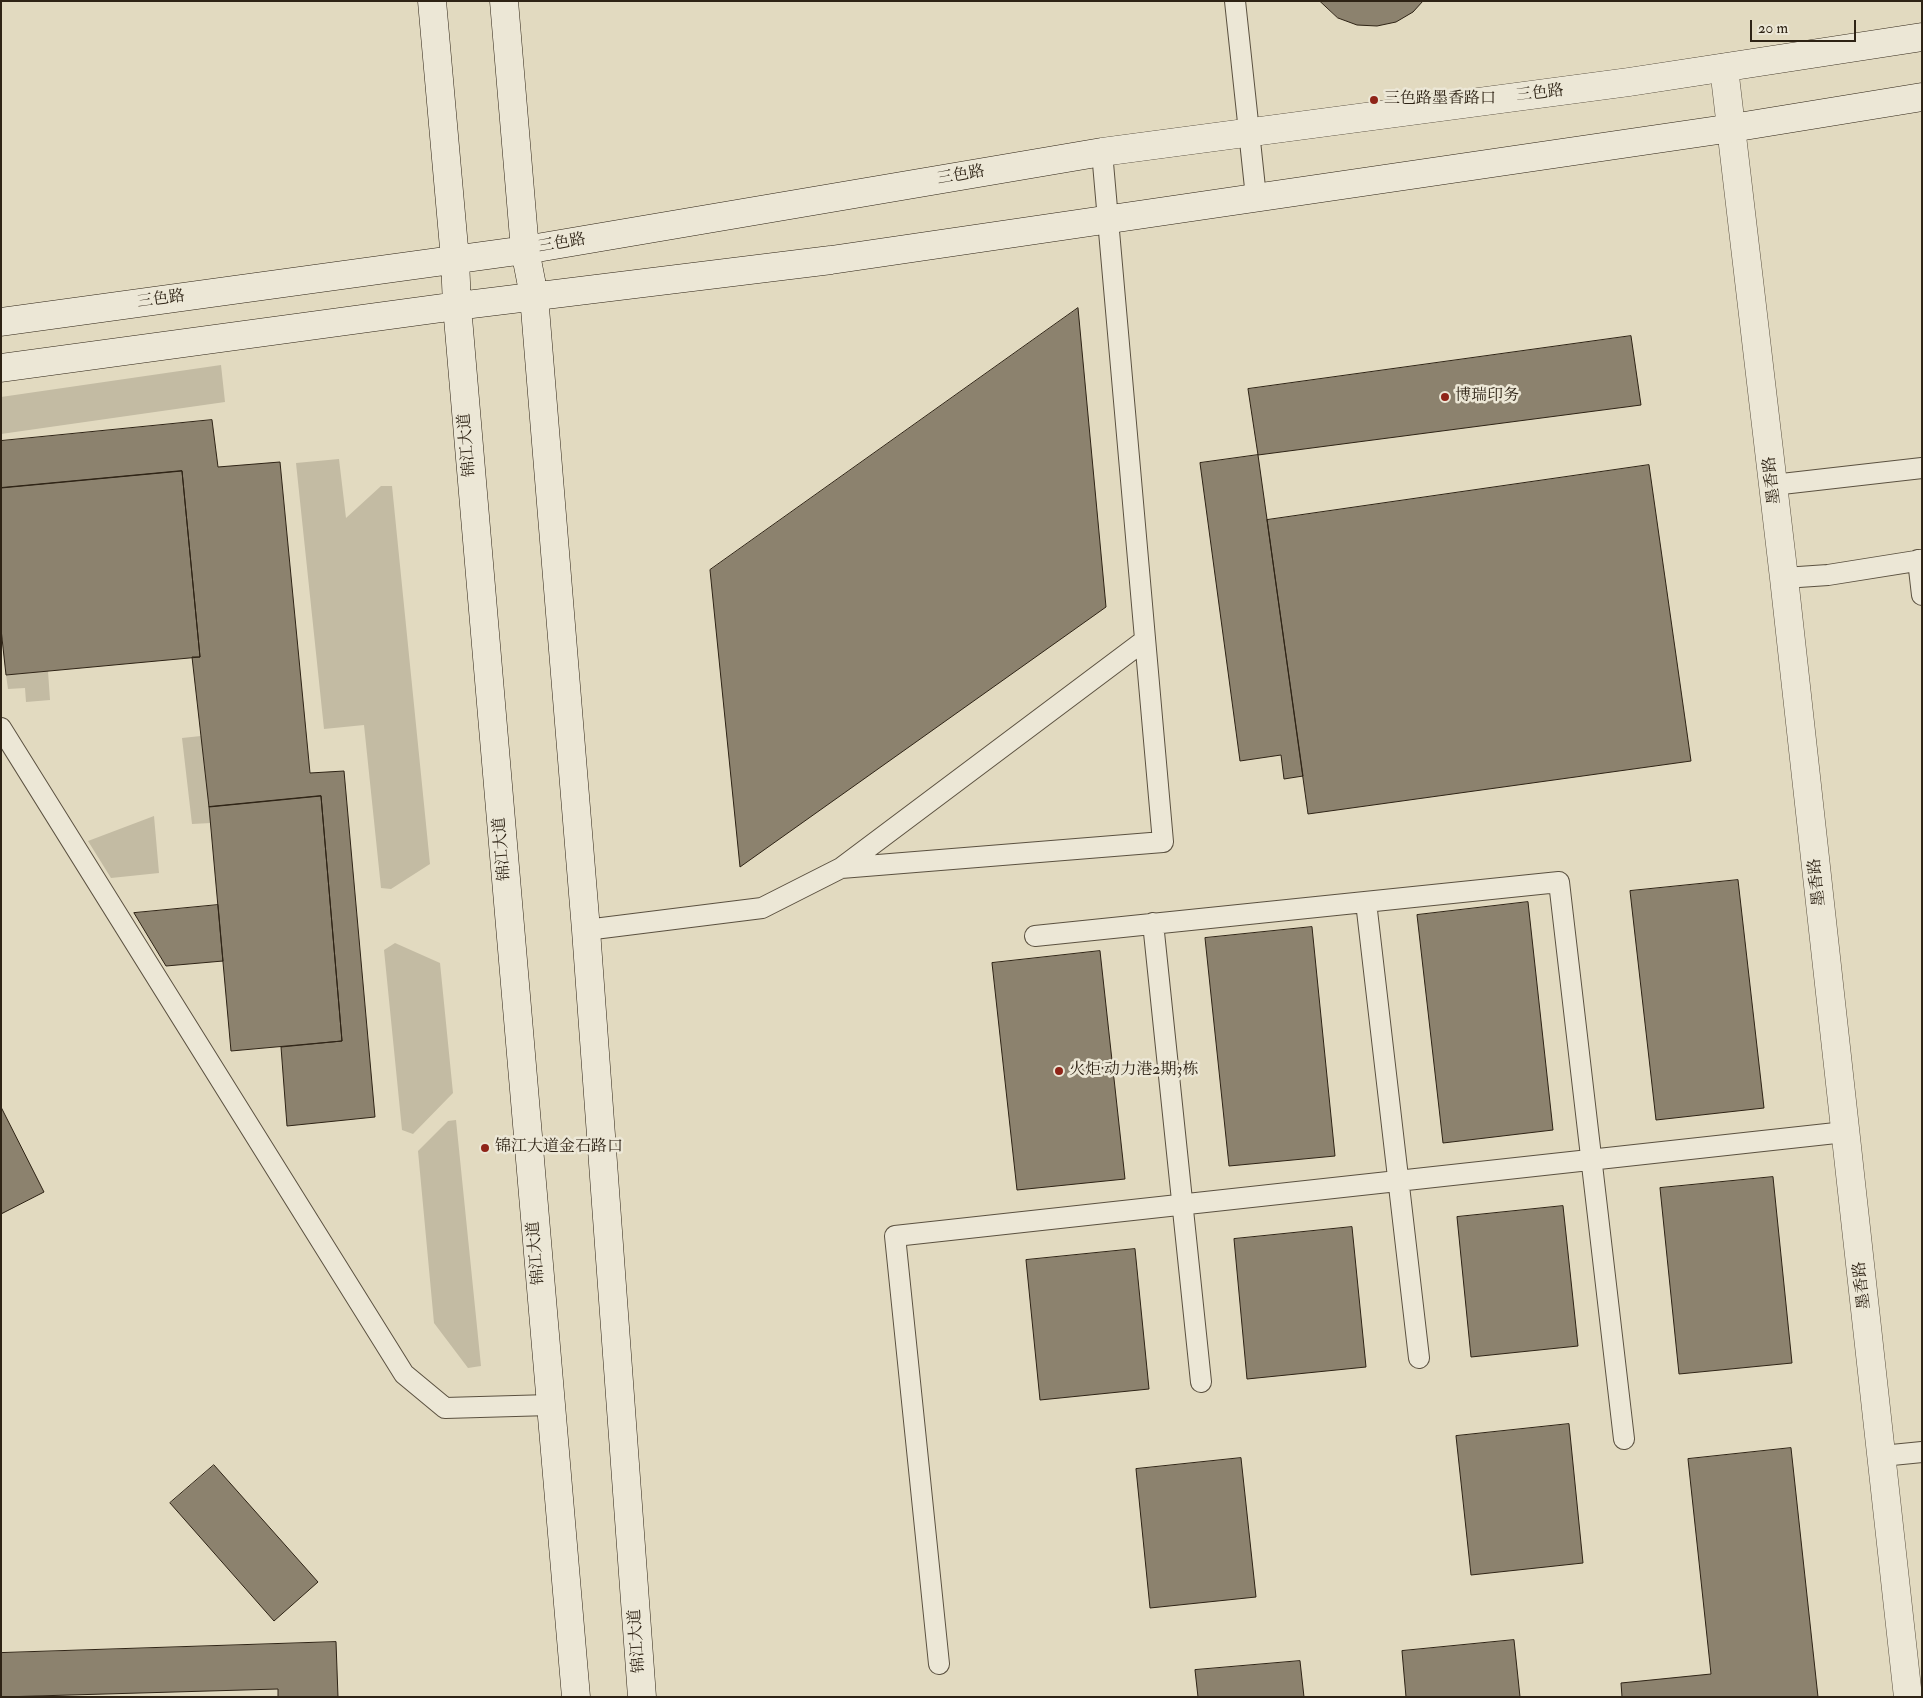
<!DOCTYPE html>
<html>
<head>
<meta charset="utf-8">
<style>
	body { margin:0 }
	#map { position:relative; width:1923px; height:1698px; overflow:hidden; background:#e2dac0; font-family:"IM FELL Double Pica",serif }
	canvas { display:block }
	.frame { position:absolute; inset:0; border:2px solid #2e2315; pointer-events:none }
	.scale { position:absolute; left:1750px; top:20px; width:106px; height:22px; box-sizing:border-box; border:2px solid #2e2315; border-top:0; padding-left:6px; font-size:15px; line-height:18px; white-space:nowrap; color:#2e2315; -webkit-text-stroke:4px #ece7d6; paint-order:stroke }
</style>
</head>
<body>
<div id="map">
<canvas width="1923" height="1698"></canvas>
<div class="frame"></div>
<div class="scale">20 m</div>
</div>
<script>
const context = document.querySelector('canvas').getContext('2d');
context.lineJoin = 'round';
function paint(path, color) { context.fillStyle = color; context.fill(path, 'evenodd'); }
function stroke(path, color, width, dash) { context.strokeStyle = color; context.lineWidth = width; context.lineCap = dash ? 'butt' : 'round'; context.setLineDash(dash || []); context.stroke(path); }
function write(font, color, halo, rows, align = 'center') {
  context.font = font + ' "IM FELL Double Pica","Noto Serif SC",serif'; context.lineWidth = 5; context.setLineDash([]); context.textBaseline = 'middle'; context.strokeStyle = halo; context.fillStyle = color; for (const [text, x, y, turn = 0] of rows) {
    context.save(); context.translate(x, y); context.rotate((+turn || 0) * Math.PI / 180); context.textAlign = isNaN(turn) ? turn : align; if (halo) context.strokeText(text, 0, 0); context.fillText(text, 0, 0); context.restore();
  }
}
const green = new Path2D(`
	M 221,365 L 225,402 L 1,434 L 1,397 Z
	M 339,459 L 346,518 L 381,486 L 392,486 L 430,864 L 391,889 L 381,888 L 364,725 L 324,729 L 296,463 Z
	M 48,671 L 50,700 L 26,702 L 25,688 L 8,689 L 6,675 Z
	M 201,736 L 211,823 L 192,824 L 182,738 Z
	M 154,816 L 159,873 L 111,878 L 88,841 Z
	M 395,943 L 440,963 L 453,1093 L 413,1134 L 402,1130 L 384,950 Z
	M 456,1120 L 481,1366 L 468,1368 L 434,1323 L 418,1151 L 448,1121 Z`);
const building = new Path2D(`
	M 1320,1 L 1423,1 L 1413,12 L 1396,22 L 1377,26 L 1357,25 L 1338,18 Z
	M 1078,308 L 1106,607 L 740,867 L 710,570 Z
	M 1631,336 L 1641,405 L 1258,455 L 1248,389 Z
	M 212,420 L 218,467 L 280,462 L 310,773 L 344,771 L 375,1117 L 287,1126 L 281,1047 L 342,1041 L 321,796 L 209,807 L 192,657 L 200,657 L 182,471 L 1,488 L 1,441 Z
	M 1258,455 L 1303,776 L 1284,779 L 1281,755 L 1240,761 L 1200,463 Z
	M 1649,465 L 1691,761 L 1308,814 L 1267,520 Z
	M 182,471 L 200,657 L 6,675 L 1,629 L 1,488 Z
	M 321,796 L 342,1041 L 231,1051 L 209,807 Z
	M 1738,880 L 1764,1108 L 1656,1120 L 1630,891 Z
	M 1528,902 L 1553,1130 L 1443,1143 L 1417,915 Z
	M 218,905 L 223,961 L 166,966 L 134,913 Z
	M 1312,927 L 1335,1156 L 1229,1166 L 1205,938 Z
	M 1100,951 L 1125,1179 L 1017,1190 L 992,963 Z
	M 1,1107 L 44,1192 L 1,1214 Z
	M 1773,1177 L 1792,1363 L 1679,1374 L 1660,1188 Z
	M 1563,1206 L 1578,1346 L 1471,1357 L 1457,1217 Z
	M 1352,1227 L 1366,1367 L 1247,1379 L 1234,1239 Z
	M 1135,1249 L 1149,1389 L 1040,1400 L 1026,1260 Z
	M 1569,1424 L 1583,1563 L 1471,1575 L 1456,1436 Z
	M 1791,1448 L 1818,1697 L 1622,1697 L 1621,1683 L 1711,1674 L 1688,1459 Z
	M 1241,1458 L 1256,1597 L 1150,1608 L 1136,1469 Z
	M 214,1465 L 318,1582 L 274,1621 L 170,1503 Z
	M 1514,1640 L 1520,1697 L 1406,1697 L 1402,1651 Z
	M 336,1642 L 338,1697 L 278,1697 L 278,1689 L 1,1697 L 1,1653 Z
	M 1300,1661 L 1304,1697 L 1198,1697 L 1195,1670 Z`);
const lane = new Path2D(`
	M 1235,1 L 1256,197
	M 1773,485 L 1922,468
	M 1918,560 L 1922,595
	M 1784,578 L 1828,575 L 1922,560
	M 1,728 L 404,1374 L 445,1408 L 550,1405
	M 841,868 L 1145,640
	M 1366,902 L 1419,1358
	M 1153,923 L 1201,1382
	M 586,930 L 762,908 L 841,868 L 1163,842 L 1102,152
	M 1035,936 L 1559,882 L 1624,1439
	M 1882,1456 L 1922,1452
	M 939,1664 L 895,1236 L 1845,1132`);
const street = new Path2D(`
	M 1724,68 L 1784,578 L 1908,1697`);
const secondary = new Path2D(`
	M 432,1 L 455,259 L 457,306 L 576,1697
	M 504,1 L 525,250 L 534,296 L 586,930 L 642,1697
	M 1,322 L 525,250 L 1102,152 L 1629,82 L 1922,37
	M 1,368 L 457,306 L 831,260 L 1732,128 L 1922,97`);
const markers = [
	[1374,100,5,"#8f2418"],
	[1445,397,5,"#8f2418"],
	[1059,1071,5,"#8f2418"],
	[485,1148,5,"#8f2418"]
];
const streetNames = [
	["三色路",1540,94,-7],
	["三色路",961,176,-10],
	["三色路",562,244,-10],
	["三色路",161,300,-8],
	["锦江大道",468,445,-95],
	["墨香路",1773,480,-97],
	["锦江大道",503,849,-95],
	["墨香路",1818,882,-96],
	["锦江大道",537,1253,-95],
	["墨香路",1863,1285,-97],
	["锦江大道",638,1641,-94]
];
const poiNames = [
	["三色路墨香路口",1384,100],
	["博瑞印务",1455,397],
	["火炬·动力港2期3栋",1069,1071],
	["锦江大道金石路口",495,1148]
];
paint(green, '#c3bba3');
paint(building, '#8c826e');
stroke(building, '#2e2315', 1);
stroke(lane, '#5b5140', 22);
stroke(street, '#5b5140', 29);
stroke(secondary, '#2e2315', 29);
stroke(lane, '#ece7d6', 20);
stroke(street, '#ece7d6', 28);
stroke(secondary, '#ece7d6', 28);
for (const [x, y, r, color] of markers) { const dot = new Path2D(); dot.arc(x, y, r, 0, 2 * Math.PI); context.fillStyle = color; context.fill(dot); stroke(dot, '#ece7d6', 2); }
write('16px', '#2e2315', '#ece7d6', streetNames);
write('16px', '#2e2315', '#ece7d6', poiNames, 'left');
</script>
</body>
</html>
